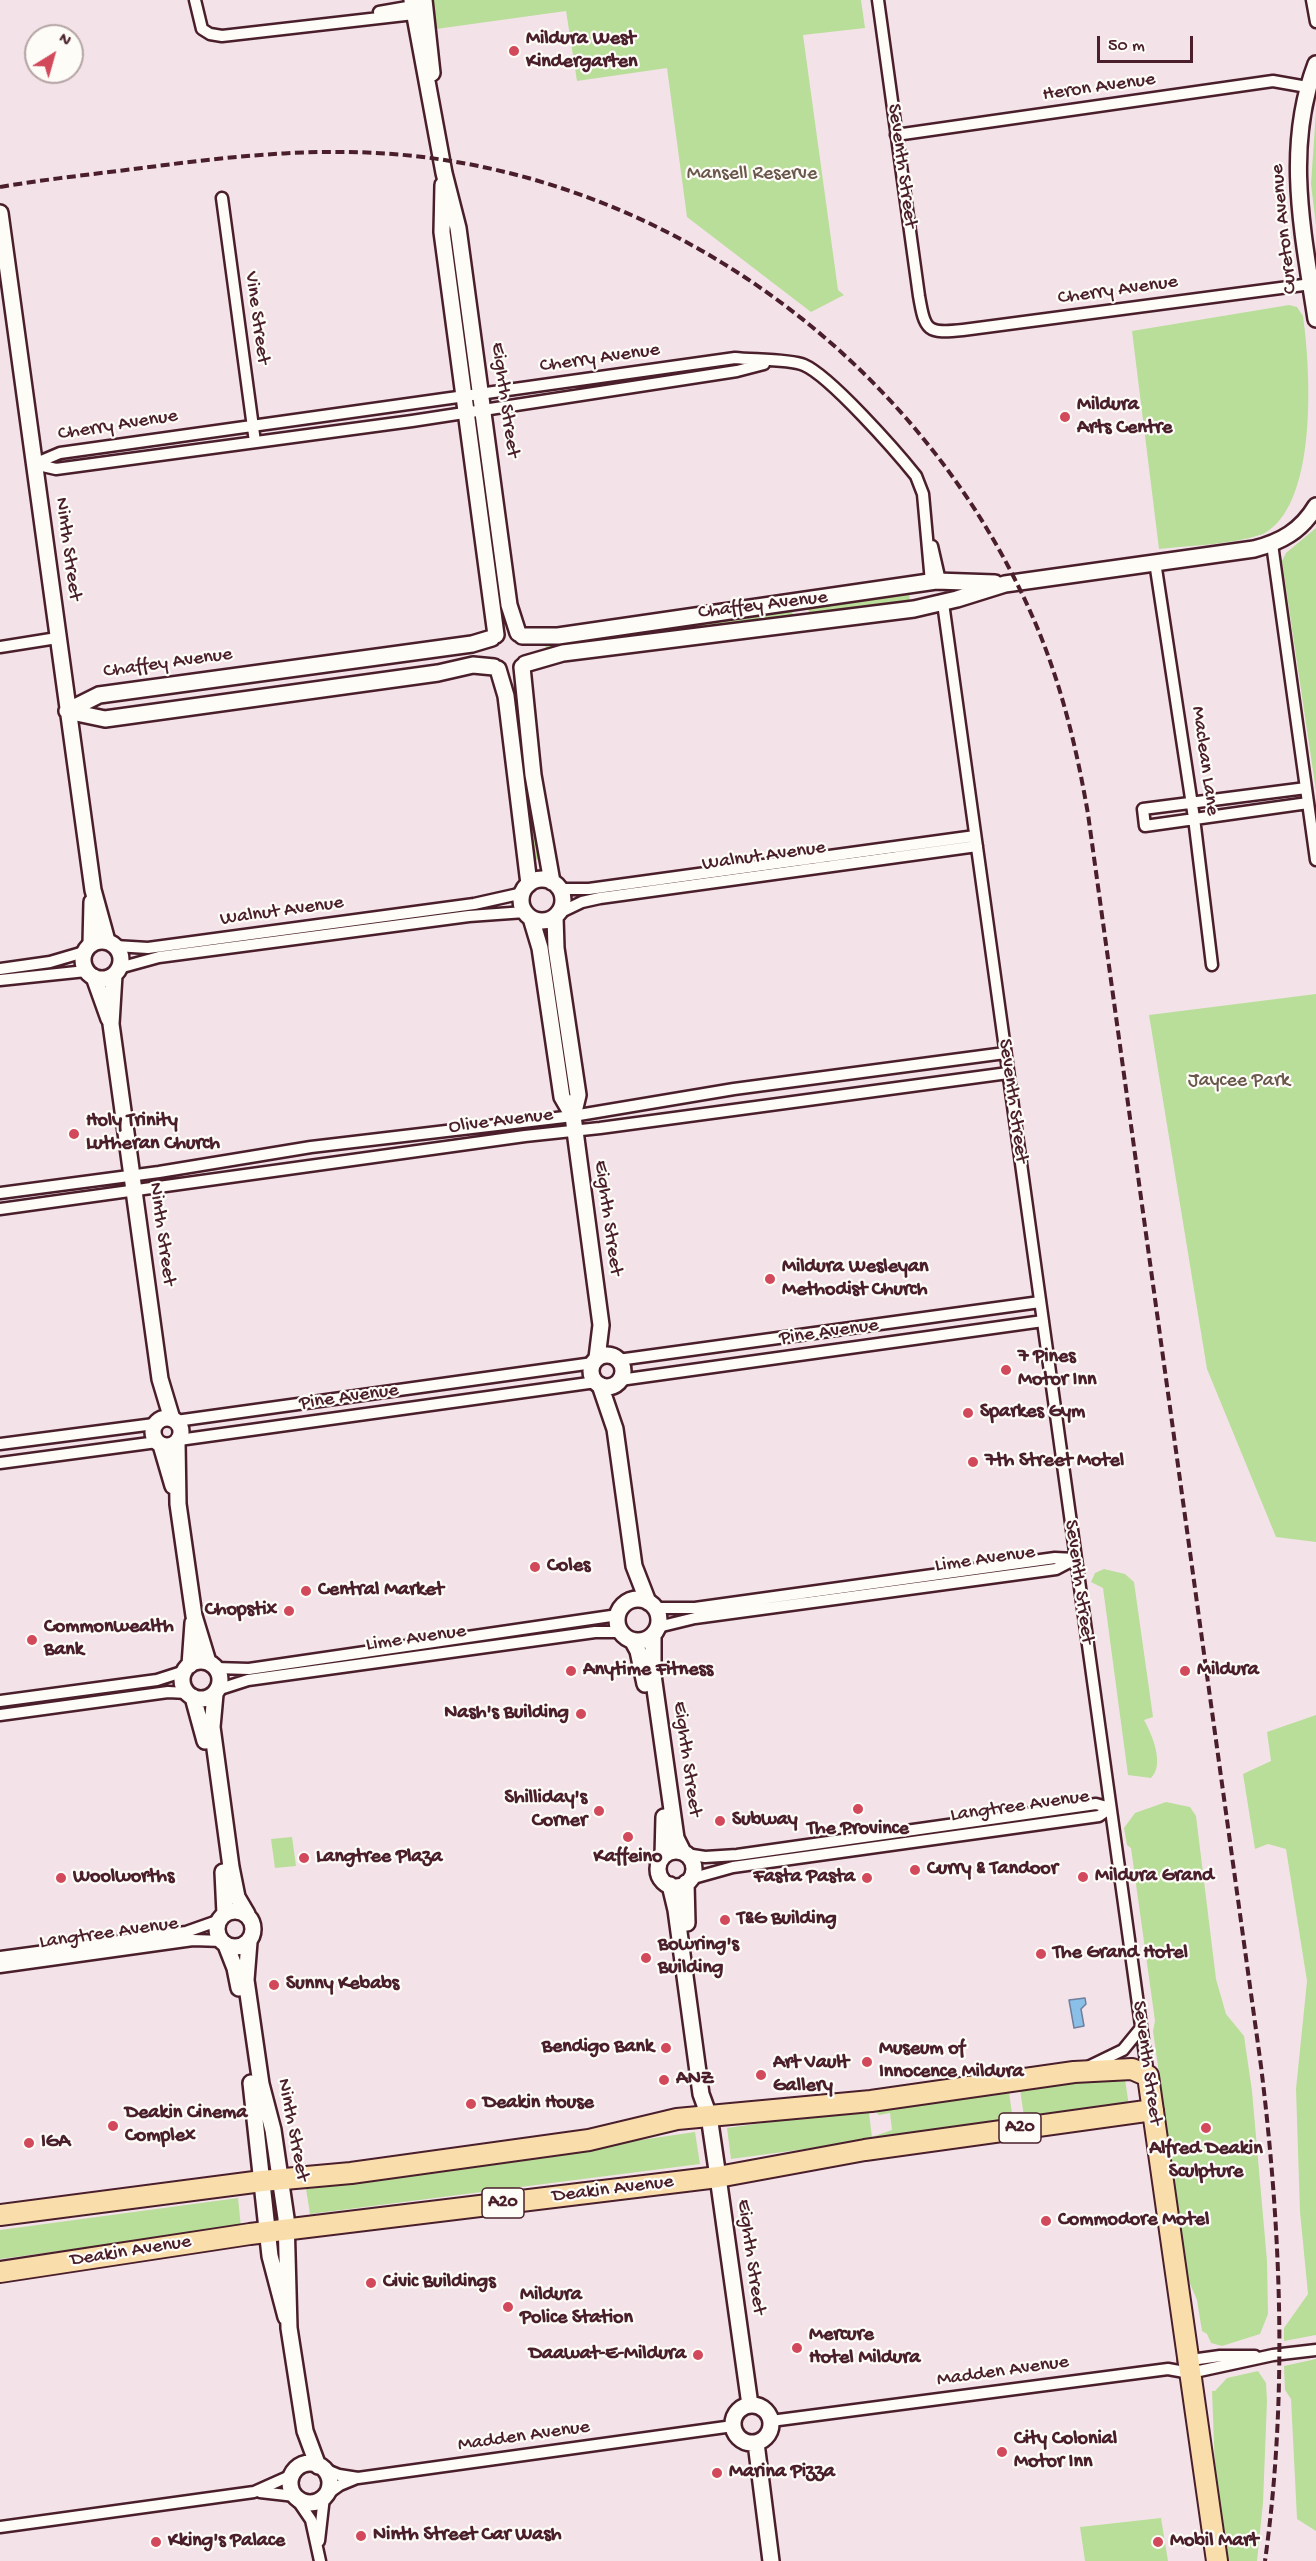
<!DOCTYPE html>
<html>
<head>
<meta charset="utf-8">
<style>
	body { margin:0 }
	#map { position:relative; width:1316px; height:2561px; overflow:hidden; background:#f3e3e9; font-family:"Gochi Hand",sans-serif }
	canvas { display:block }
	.north { position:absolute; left:24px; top:24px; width:60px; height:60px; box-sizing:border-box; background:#fdfcf7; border:2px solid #b5a4a5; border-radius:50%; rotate:37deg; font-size:16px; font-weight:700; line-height:24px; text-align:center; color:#4a1f2b }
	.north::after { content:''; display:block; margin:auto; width:21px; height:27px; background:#d1495b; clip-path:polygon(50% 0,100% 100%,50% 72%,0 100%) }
	.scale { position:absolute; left:1097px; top:36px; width:96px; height:27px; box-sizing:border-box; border:3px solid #4a1f2b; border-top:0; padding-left:8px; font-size:18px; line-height:21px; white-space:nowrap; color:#4a1f2b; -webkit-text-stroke:4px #fdfcf7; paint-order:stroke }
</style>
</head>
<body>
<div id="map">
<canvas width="1316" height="2561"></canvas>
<div class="north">N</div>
<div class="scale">50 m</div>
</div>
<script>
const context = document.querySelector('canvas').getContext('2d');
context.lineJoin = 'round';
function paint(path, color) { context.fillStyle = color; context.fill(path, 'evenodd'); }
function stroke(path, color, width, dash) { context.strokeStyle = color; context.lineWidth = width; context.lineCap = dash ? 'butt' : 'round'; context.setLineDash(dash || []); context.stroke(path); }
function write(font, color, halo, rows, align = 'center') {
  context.font = font + ' "Gochi Hand",sans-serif'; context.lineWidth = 4.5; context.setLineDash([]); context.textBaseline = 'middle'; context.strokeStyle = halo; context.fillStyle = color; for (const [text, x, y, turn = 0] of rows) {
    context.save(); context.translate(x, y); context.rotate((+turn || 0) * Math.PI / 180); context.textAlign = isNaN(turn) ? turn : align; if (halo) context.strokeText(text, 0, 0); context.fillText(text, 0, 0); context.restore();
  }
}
const green = new Path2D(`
	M 432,0 L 861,0 L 865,28 L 803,35 L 838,290 L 844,295 L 811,312 L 687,217 L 667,68 L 577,81 L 566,11 L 436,29 Z
	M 1316,112 L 1316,225 L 1311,184 Z
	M 1289,305 L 1297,307 L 1303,316 C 1312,380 1316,507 1263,534 C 1230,545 1193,545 1159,549 L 1132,331 Z
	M 1316,528 L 1316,791 L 1282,561 L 1286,553 Z
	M 909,591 L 910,602 L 809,614 L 808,607 Z
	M 792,609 L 793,617 L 663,633 L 662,627 Z
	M 647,630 L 648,636 L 545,650 L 546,644 Z
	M 509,682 L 515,684 L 528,769 L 522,770 Z
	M 524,781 L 529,781 L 540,861 L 533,858 Z
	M 1316,994 L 1316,1542 L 1276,1537 L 1207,1369 L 1149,1015 Z
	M 1104,1569 L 1125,1574 L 1134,1582 L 1153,1717 L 1144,1720 C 1152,1734 1165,1765 1151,1778 L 1128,1775 L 1103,1588 L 1091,1582 L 1095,1573 Z
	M 1316,1715 L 1316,2335 L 1284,2341 L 1284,2328 L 1308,2294 L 1300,2212 L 1296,2089 L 1307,1981 L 1286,1849 L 1268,1844 L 1255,1849 L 1243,1774 L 1271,1761 L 1267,1732 Z
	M 1166,1802 L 1190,1807 L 1196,1816 L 1216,1979 L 1226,2014 L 1244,2036 L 1252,2091 L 1267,2261 L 1268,2314 L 1260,2334 L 1222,2346 L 1211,2343 L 1207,2334 L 1202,2331 L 1197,2300 L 1188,2279 L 1153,2031 L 1155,2021 L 1131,1848 L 1127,1845 L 1124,1828 L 1135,1813 Z
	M 292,1837 L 296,1866 L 275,1868 L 271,1839 Z
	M 1124,2073 L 1129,2106 L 1024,2117 L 1020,2089 Z
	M 1005,2089 L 1009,2092 L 1013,2121 L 731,2159 L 727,2128 ZM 876,2112 L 879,2115 L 890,2113 L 892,2130 L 872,2137 L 869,2113 Z
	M 695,2132 L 700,2164 L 310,2214 L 306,2189 Z
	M 238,2198 L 241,2227 L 0,2259 L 0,2230 Z
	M 1316,2359 L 1316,2531 L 1297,2519 L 1291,2399 L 1285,2390 L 1284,2366 Z
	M 1258,2371 L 1266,2383 L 1267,2401 L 1263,2503 L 1257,2561 L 1228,2561 L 1215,2470 L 1212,2391 L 1215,2391 L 1227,2378 Z
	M 1161,2518 L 1168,2561 L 1085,2561 L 1080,2527 Z`);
const water = new Path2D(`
	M 1085,1998 L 1086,2004 L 1081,2009 L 1084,2026 L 1074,2028 L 1069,2000 Z`);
const street = new Path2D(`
	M 195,0 L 202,29 L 210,34 L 222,36 L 414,14
	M 878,0 L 919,296 C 925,331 927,334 963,330 L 1311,284
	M 1312,0 L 1316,22
	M 379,12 L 413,6
	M 896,135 L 1273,81 L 1307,87
	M 222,198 L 255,442
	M 34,464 L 60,453 L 735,358 C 753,360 789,359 804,365 C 830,376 896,451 916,476 L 923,494 L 931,582
	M 34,464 L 56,469 L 412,421 L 737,371 L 764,364
	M 1272,544 L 1316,860
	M 932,546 L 940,581
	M 1155,562 L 1194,818 L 1212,965
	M 943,603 L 1148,2076
	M 0,647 L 57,638
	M 1306,788 L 1143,809 L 1145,826 L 1308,803
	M 559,889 L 589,889 L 975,836
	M 559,913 L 582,902 L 600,898 L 977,846
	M 115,946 L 148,948 L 474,904 L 523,893
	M 119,968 L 159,957 L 469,916 L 525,912
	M 0,969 L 50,962 L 84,952
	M 0,980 L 86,971
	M 0,1193 L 159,1172 L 311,1147 L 573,1116 L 734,1089 L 1005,1053
	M 0,1209 L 525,1136 L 600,1128 L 1008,1073
	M 618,1360 L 1040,1302
	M 620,1380 L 1043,1321
	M 176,1421 L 593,1363
	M 179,1440 L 596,1382
	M 0,1444 L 154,1424
	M 0,1463 L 157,1442
	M 655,1608 L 695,1608 L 1055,1558 L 1075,1559
	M 658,1627 L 695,1618 L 1056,1569 L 1075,1559
	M 215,1668 L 249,1669 L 618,1615
	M 217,1690 L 248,1680 L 595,1632 L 622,1632
	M 0,1701 L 157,1680 L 185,1671
	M 0,1715 L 168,1692 L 187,1693
	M 686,1854 L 705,1857 L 737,1855 L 1096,1804 L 1110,1808
	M 690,1879 L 733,1867 L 1099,1816 L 1110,1808
	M 0,1957 L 186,1932 L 220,1920
	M 0,1967 L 193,1940 L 222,1941
	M 1090,2066 L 1123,2050 L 1141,2028
	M 1184,2361 L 1220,2356 L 1255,2356
	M 771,2421 L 1168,2369 L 1190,2373 L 1273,2355 L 1316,2350
	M 322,2468 L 339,2475 L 358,2478 L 733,2426
	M 260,2492 L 295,2496
	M 326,2495 L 340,2485 L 357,2478
	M 296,2498 L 311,2520 L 320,2561
	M 0,2527 L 254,2492 L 292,2475
	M 319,2541 L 324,2497`);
const secondary = new Path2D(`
	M 412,0 L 444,173 L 458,228 L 509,605 L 518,633
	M 424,0 L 432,73
	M 1316,64 C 1284,148 1303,233 1316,319
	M 443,185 L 442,232 L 496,635
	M 0,213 L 93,890 L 107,941
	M 522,636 L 558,636 L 936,581 L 995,583
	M 525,664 L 563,653 L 914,609 L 957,599 L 1005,584 L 1254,549 C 1281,542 1301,531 1316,506
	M 522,667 L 533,775 L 552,882
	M 498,669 L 506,696 L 529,884
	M 67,711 L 99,695 L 472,644 L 492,638
	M 67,711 L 105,719 L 438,673 L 473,665 L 494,667
	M521 900a21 21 0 1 1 42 0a21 21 0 1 1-42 0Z
	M 555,917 L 556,948 L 578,1095 L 573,1116 L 601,1325 L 597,1358
	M 531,918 L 540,948 L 562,1097 L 573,1116
	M83 960a19 19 0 1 1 38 0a19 19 0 1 1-38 0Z
	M 91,944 L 92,902
	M 114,975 L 111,1024 L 160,1379 L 172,1419
	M 94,977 L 109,1019
	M591 1371a16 16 0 1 1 32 0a16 16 0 1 1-32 0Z
	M 600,1385 L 615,1429 L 634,1566 L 648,1602
	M153 1432a14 14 0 1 1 28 0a14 14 0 1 1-28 0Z
	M 177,1442 L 178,1504 L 194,1616 L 208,1662
	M 161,1445 L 173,1486
	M617 1620a21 21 0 1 1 42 0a21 21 0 1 1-42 0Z
	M 653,1635 L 653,1675 L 676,1838 L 683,1852
	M 632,1640 L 638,1651 L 645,1684
	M182 1680a19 19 0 1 1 38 0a19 19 0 1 1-38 0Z
	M 190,1665 L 193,1623
	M 215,1694 L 212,1727 L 231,1867 L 237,1897 L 247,1914
	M 193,1697 L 205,1741
	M658 1869a18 18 0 1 1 36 0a18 18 0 1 1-36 0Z
	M 663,1856 L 664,1817
	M 223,1872 L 225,1914
	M 686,1883 L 687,1923
	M 670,1885 L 676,1910 L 701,2094 L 709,2116 L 718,2177 L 750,2405
	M217 1929a18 18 0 1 1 36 0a18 18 0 1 1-36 0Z
	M 249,1942 L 246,1980 L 261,2084 L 273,2130 L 286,2218 L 289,2328 L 305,2431 L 318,2466
	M 226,1945 L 235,1968 L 239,1988
	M 251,2083 L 270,2256 L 286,2317
	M733 2424a19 19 0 1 1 38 0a19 19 0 1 1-38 0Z
	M 756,2443 L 771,2561
	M290 2483a20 20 0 1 1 40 0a20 20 0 1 1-40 0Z`);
const highway = new Path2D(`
	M 0,2215 L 262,2181 L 351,2173 L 589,2140 L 677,2119 L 871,2101 L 1074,2072 L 1132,2069 L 1148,2076 L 1217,2561
	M 0,2272 L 250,2234 L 718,2177 L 865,2150 L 1153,2110`);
const rail = new Path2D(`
	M 0,187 C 47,179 95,174 142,168 C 233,156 322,146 414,156 C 688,186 931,375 1037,627 C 1062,687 1077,750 1088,814 L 1261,2066 C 1281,2230 1288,2396 1265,2561`);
const markers = [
	[514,51,6,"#d1495b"],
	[1065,417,6,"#d1495b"],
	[74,1134,6,"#d1495b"],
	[770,1279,6,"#d1495b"],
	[1006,1370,6,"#d1495b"],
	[968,1413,6,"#d1495b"],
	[973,1462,6,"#d1495b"],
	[535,1567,6,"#d1495b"],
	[306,1591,6,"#d1495b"],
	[289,1611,6,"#d1495b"],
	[32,1640,6,"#d1495b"],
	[571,1671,6,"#d1495b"],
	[1185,1671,6,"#d1495b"],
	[581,1714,6,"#d1495b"],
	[858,1809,6,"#d1495b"],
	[599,1811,6,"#d1495b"],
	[720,1821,6,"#d1495b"],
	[628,1837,6,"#d1495b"],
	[304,1858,6,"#d1495b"],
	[915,1870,6,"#d1495b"],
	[1083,1877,6,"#d1495b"],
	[61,1878,6,"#d1495b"],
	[867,1878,6,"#d1495b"],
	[725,1920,6,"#d1495b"],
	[1041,1954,6,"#d1495b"],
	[646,1958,6,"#d1495b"],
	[274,1985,6,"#d1495b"],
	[666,2048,6,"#d1495b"],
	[867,2062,6,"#d1495b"],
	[761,2075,6,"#d1495b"],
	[664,2080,6,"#d1495b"],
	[471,2104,6,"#d1495b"],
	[113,2126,6,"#d1495b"],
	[1206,2128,6,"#d1495b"],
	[29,2143,6,"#d1495b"],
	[1046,2221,6,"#d1495b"],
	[371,2283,6,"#d1495b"],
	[508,2307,6,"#d1495b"],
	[797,2348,6,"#d1495b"],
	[698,2355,6,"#d1495b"],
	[1002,2452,6,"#d1495b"],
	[717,2473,6,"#d1495b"],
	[361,2536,6,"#d1495b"],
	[156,2542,6,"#d1495b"],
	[1158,2542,6,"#d1495b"]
];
const shields = [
	[1020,2128,42],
	[503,2203,42]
];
const shieldNames = [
	["A20",1020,2128],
	["A20",503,2203]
];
const poiNames = [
	["Mildura West",526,40],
	["Kindergarten",526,63],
	["Mildura",1077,406],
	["Arts Centre",1077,429],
	["Holy Trinity",86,1122],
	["Lutheran Church",86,1145],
	["Mildura Wesleyan",782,1268],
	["Methodist Church",782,1291],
	["7 Pines",1018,1358],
	["Motor Inn",1018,1381],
	["Sparkes Gym",980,1413],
	["7th Street Motel",985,1462],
	["Coles",547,1567],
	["Central Market",318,1591],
	["Chopstix",277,1611,"right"],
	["Commonwealth",44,1628],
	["Bank",44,1651],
	["Anytime Fitness",583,1671],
	["Mildura",1197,1671],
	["Nash's Building",569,1714,"right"],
	["Shilliday's",587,1799,"right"],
	["Corner",587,1822,"right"],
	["Subway",732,1821],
	["The Province",858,1830,"center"],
	["Langtree Plaza",316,1858],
	["Kaffeino",628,1858,"center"],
	["Curry & Tandoor",927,1870],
	["Mildura Grand",1095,1877],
	["Woolworths",73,1878],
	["Fasta Pasta",855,1878,"right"],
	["T&G Building",737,1920],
	["Bowring's",658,1946],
	["Building",658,1969],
	["The Grand Hotel",1053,1954],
	["Sunny Kebabs",286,1985],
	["Bendigo Bank",654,2048,"right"],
	["Museum of",879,2050],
	["Innocence Mildura",879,2073],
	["Art Vault",773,2064],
	["Gallery",773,2087],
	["ANZ",676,2080],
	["Deakin House",483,2104],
	["Deakin Cinema",125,2114],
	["Complex",125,2137],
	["IGA",41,2143],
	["Alfred Deakin",1206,2150,"center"],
	["Sculpture",1206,2173,"center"],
	["Commodore Motel",1058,2221],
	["Civic Buildings",383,2283],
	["Mildura",520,2296],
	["Police Station",520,2319],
	["Mercure",809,2336],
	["Hotel Mildura",809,2359],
	["Daawat-E-Mildura",686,2355,"right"],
	["City Colonial",1014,2440],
	["Motor Inn",1014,2463],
	["Marina Pizza",729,2473],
	["Ninth Street Car Wash",373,2536],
	["Kking's Palace",168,2542],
	["Mobil Mart",1170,2542]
];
const streetNames = [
	["Heron Avenue",1099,88,-8],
	["Seventh Street",901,166,82],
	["Cureton Avenue",1285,229,-96],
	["Cherry Avenue",1118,291,-8],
	["Vine Street",256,318,82],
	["Cherry Avenue",600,359,-8],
	["Eighth Street",504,400,82],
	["Cherry Avenue",118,426,-9],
	["Ninth Street",67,549,82],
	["Chaffey Avenue",763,606,-7],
	["Chaffey Avenue",168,664,-8],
	["Maclean Lane",1204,761,82],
	["Walnut Avenue",764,857,-8],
	["Walnut Avenue",282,912,-8],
	["Seventh Street",1012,1101,82],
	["Olive Avenue",501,1122,-7],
	["Eighth Street",607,1218,82],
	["Ninth Street",161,1234,82],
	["Pine Avenue",829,1333,-8],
	["Pine Avenue",349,1398,-8],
	["Lime Avenue",985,1560,-8],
	["Seventh Street",1078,1582,82],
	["Lime Avenue",416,1639,-8],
	["Eighth Street",686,1759,82],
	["Langtree Avenue",1020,1807,-8],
	["Langtree Avenue",109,1934,-8],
	["Seventh Street",1146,2063,82],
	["Ninth Street",292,2130,79],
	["Deakin Avenue",613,2190,-7],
	["Deakin Avenue",131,2252,-9],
	["Eighth Street",750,2257,82],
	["Madden Avenue",1003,2372,-8],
	["Madden Avenue",524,2437,-8]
];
const parkNames = [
	["Mansell Reserve",752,175],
	["Jaycee Park",1239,1082]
];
paint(green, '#b9de99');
paint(water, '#8abfe7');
stroke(water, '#707f9c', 1.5);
stroke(street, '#4a1f2b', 15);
stroke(secondary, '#4a1f2b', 20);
stroke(highway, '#4a1f2b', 24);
stroke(street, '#fdfcf7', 10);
stroke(secondary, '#fdfcf7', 15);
stroke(highway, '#f9deab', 20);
stroke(rail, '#4a1f2b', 4, [9, 4.5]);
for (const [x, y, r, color] of markers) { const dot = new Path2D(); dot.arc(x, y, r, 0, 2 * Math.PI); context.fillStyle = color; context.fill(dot); stroke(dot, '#fdfcf7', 2); }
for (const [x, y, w] of shields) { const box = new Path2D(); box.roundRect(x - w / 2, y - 15, w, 30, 4.5); context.fillStyle = '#fdfcf7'; context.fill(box); stroke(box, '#4a1f2b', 1.5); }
write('bold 18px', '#4a1f2b', null, shieldNames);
write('bold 20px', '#4a1f2b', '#fdfcf7', poiNames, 'left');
write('20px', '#4a1f2b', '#fdfcf7', streetNames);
write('20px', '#6b584c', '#fdfcf7', parkNames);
</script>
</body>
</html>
